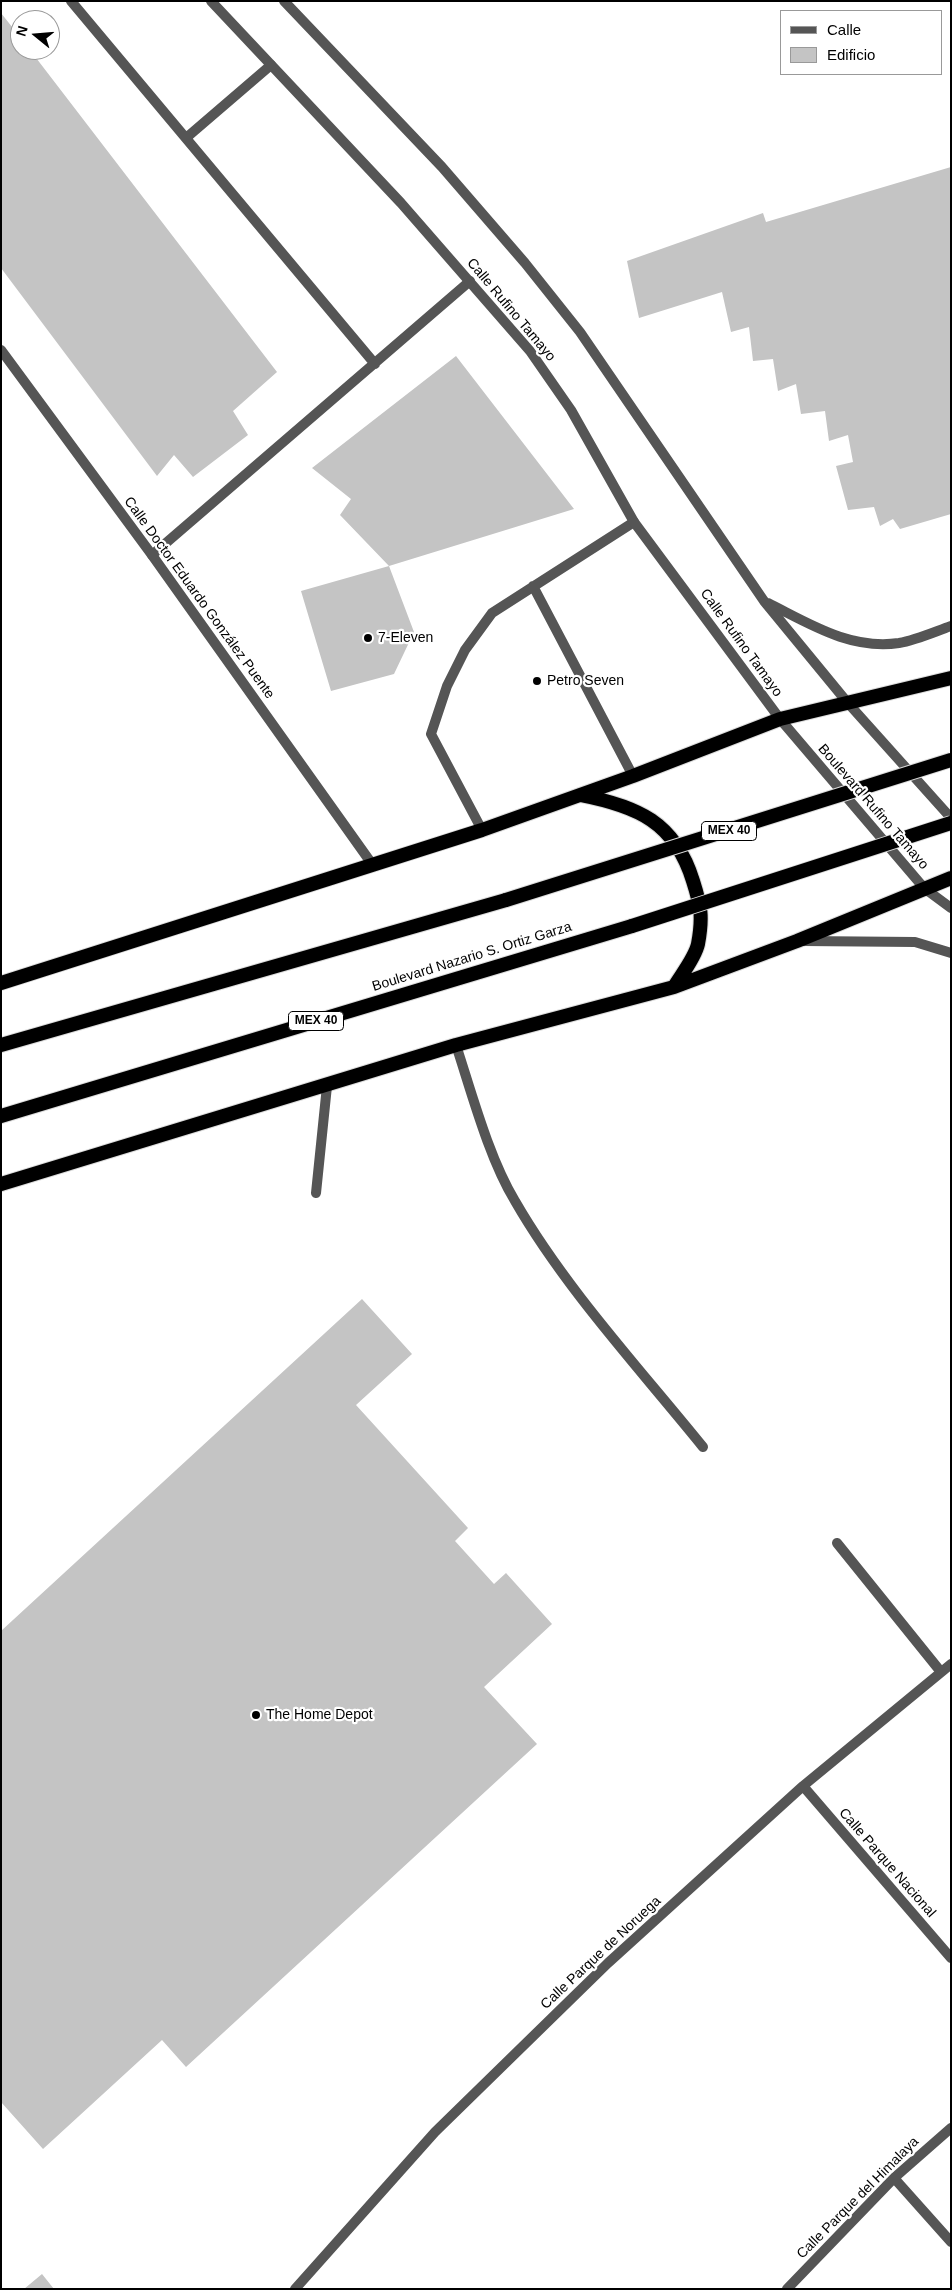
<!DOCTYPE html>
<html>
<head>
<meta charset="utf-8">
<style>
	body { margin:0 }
	#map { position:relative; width:952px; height:2290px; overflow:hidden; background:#fff; font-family:Helvetica,sans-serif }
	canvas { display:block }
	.frame { position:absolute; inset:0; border:2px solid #000; pointer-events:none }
	.legend { position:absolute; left:780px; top:10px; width:162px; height:65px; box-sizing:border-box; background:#fff; border:1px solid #999; margin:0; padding:6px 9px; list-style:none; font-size:15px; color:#000 }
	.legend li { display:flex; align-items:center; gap:10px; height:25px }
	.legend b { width:25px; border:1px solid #999 }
	.north { position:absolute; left:10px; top:10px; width:50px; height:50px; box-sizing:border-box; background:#fff; border:1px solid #999; border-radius:50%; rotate:287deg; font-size:14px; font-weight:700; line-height:20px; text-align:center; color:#000 }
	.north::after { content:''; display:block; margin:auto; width:18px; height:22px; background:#000; clip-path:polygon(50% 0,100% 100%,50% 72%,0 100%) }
</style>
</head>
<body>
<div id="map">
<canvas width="952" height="2290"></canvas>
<div class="frame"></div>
<ul class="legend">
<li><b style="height:6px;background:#555"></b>Calle</li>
<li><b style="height:14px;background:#c4c4c4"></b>Edificio</li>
</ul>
<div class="north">N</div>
</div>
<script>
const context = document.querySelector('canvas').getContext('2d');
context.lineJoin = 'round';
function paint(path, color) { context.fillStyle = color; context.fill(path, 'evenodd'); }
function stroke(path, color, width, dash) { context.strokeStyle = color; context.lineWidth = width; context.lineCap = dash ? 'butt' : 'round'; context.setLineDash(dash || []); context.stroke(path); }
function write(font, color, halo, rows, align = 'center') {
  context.font = font + ' Helvetica,sans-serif'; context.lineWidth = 4.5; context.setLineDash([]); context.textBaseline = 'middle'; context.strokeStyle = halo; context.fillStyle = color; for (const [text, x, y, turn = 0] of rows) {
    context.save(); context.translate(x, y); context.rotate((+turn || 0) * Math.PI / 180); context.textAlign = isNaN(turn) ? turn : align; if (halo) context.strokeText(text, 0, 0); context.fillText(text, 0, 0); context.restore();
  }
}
const building = new Path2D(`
	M 1,13 L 20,37 L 20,50 L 30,50 L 277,372 L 233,411 L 248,435 L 193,477 L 174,455 L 157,476 L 1,268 Z
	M 951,167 L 951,514 L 900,529 L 893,519 L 880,526 L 874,507 L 848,510 L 836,466 L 853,462 L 848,435 L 829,441 L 825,411 L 801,414 L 796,384 L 778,391 L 773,359 L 753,361 L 749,327 L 731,332 L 722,292 L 639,318 L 627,261 L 763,213 L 766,222 Z
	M 456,356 L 574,509 L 389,566 L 340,515 L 351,499 L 312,468 Z
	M 389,566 L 414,632 L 394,674 L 331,691 L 301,591 Z
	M 362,1299 L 412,1354 L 356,1405 L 468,1528 L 455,1541 L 494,1584 L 506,1573 L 552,1624 L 484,1687 L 537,1744 L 186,2067 L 162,2040 L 43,2149 L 1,2102 L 1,1631 Z
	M 42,2274 L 54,2289 L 24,2289 Z`);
const service = new Path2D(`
	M 71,1 L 375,364
	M 186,138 L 271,65
	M 152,555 L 470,281
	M 533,586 L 633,776
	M 482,830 L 431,734 L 447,686 L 465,650 L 492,613 L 634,522
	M 456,1045 C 472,1094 489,1158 515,1201 C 565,1288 640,1369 703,1447
	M 316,1193 L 327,1086`);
const minor = new Path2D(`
	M 1,350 L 152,555 L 372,864
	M 837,1543 L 941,1672
	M 803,1786 L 951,1958
	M 894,2178 L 951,2242
	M 295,2289 L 435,2132 L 608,1963 L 803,1786 L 951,1664
	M 787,2289 L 894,2178 L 951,2128`);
const tertiary = new Path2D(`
	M 211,1 L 401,203 L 530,351 L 571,410 L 634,522 L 780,719 L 924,888 L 951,908
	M 284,1 L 442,167 L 525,263 L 580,332 L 764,601 L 847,702 L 951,818
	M 768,603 C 810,624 850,650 899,643 C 916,640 934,632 951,626
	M 803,941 L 915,942 L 951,953`);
const trunk = new Path2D(`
	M 580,795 C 637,806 675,822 693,881 C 701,906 703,917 698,944 C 695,958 681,975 674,987
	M 1,983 L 482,830 L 633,776 L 780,719 L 951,678
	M 1,1045 L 506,900
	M 1,1116 L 632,926
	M 1,1184 L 456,1045 L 674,987 L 797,941 L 951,878`);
const trunkBridge = new Path2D(`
	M 506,900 L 951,760
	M 632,926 L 951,823`);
const markers = [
	[368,638,5,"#000"],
	[537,681,5,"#000"],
	[256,1715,5,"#000"]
];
const shields = [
	[729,831,55],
	[316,1021,55]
];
const shieldNames = [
	["MEX 40",729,831],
	["MEX 40",316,1021]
];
const streetNames = [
	["Calle Rufino Tamayo",511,310,50],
	["Calle Doctor Eduardo González Puente",199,598,54],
	["Calle Rufino Tamayo",741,643,54],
	["Boulevard Rufino Tamayo",873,807,49],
	["Boulevard Nazario S. Ortiz Garza",472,957,-17],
	["Calle Parque Nacional",887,1863,49],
	["Calle Parque de Noruega",601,1953,-43],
	["Calle Parque del Himalaya",858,2198,-45]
];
const poiNames = [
	["7-Eleven",378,638],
	["Petro Seven",547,681],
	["The Home Depot",266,1715]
];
paint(building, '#c4c4c4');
stroke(trunk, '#dbdbdb', 16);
stroke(service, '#555', 10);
stroke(minor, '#555', 10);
stroke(tertiary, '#555', 10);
stroke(trunk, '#000', 14);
stroke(trunkBridge, '#dbdbdb', 16, []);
stroke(trunkBridge, '#000', 14);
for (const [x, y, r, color] of markers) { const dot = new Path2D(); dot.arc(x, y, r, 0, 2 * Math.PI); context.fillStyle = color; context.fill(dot); stroke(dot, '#fff', 2); }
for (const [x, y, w] of shields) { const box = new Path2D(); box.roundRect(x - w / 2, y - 9.5, w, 19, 4); context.fillStyle = '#fff'; context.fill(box); stroke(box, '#000', 1); }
write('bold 12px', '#000', null, shieldNames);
write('14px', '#000', '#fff', streetNames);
write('14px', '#000', '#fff', poiNames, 'left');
</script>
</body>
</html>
